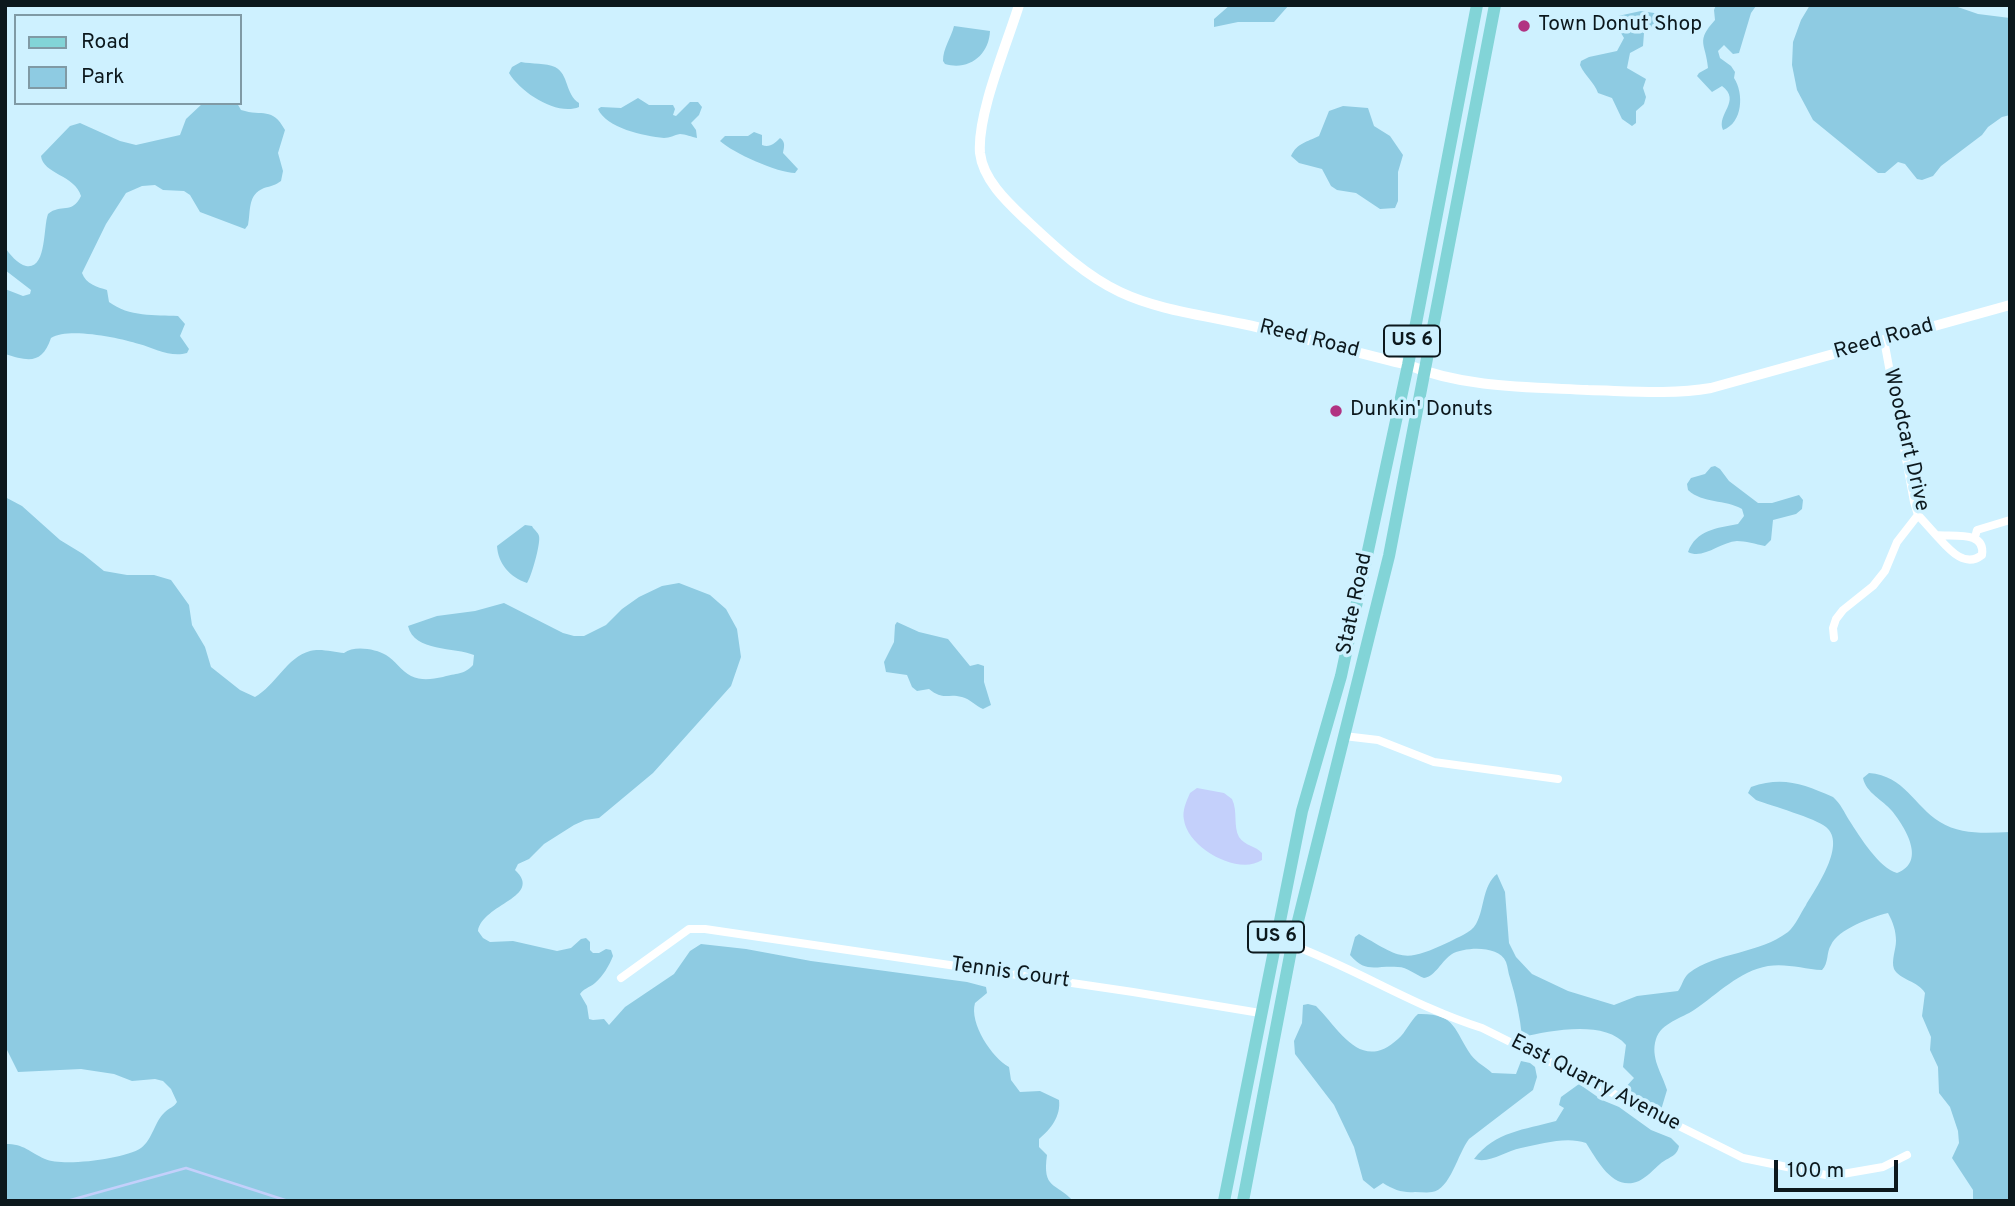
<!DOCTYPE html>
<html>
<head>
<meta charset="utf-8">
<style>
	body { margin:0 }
	#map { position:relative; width:2015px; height:1206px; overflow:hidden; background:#cef1ff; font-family:Overpass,sans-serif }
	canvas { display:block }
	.frame { position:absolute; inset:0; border:7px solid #0c181d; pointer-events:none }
	.legend { position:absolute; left:14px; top:14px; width:228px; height:91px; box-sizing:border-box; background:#cef1ff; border:2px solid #809aa5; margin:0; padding:9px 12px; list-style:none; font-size:21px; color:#0c181d }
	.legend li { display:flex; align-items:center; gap:14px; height:35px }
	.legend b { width:35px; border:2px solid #809aa5 }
	.scale { position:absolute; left:1774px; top:1160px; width:124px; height:32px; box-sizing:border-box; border:4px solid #0c181d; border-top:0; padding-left:9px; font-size:21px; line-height:24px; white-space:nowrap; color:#0c181d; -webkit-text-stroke:5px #cef1ff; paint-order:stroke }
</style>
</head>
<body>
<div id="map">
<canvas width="2015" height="1206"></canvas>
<div class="frame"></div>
<ul class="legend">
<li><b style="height:9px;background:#82d4d7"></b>Road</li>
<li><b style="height:19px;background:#8ecbe2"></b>Park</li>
</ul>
<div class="scale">100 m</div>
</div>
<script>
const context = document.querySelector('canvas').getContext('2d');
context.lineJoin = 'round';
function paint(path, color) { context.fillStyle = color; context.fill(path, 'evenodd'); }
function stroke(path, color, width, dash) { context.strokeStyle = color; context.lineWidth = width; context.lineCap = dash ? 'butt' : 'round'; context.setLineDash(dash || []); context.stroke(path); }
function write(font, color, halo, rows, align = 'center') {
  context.font = font + ' Overpass,sans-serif'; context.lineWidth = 7; context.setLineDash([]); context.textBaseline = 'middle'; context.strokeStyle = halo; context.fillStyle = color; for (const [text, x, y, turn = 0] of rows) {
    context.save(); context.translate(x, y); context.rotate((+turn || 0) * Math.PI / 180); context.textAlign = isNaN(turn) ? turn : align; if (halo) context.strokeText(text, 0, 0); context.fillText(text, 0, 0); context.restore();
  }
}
const green = new Path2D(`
	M 1230,5 L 1289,5 L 1274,22 L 1238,22 L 1214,27 L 1214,19 Z
	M 1716,5 L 1756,6 L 1751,13 L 1739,53 L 1733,54 L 1724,45 L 1718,51 L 1720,58 L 1731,66 L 1735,72 L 1734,78 C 1744,93 1743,123 1723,130 C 1716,114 1742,101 1722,86 L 1712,92 L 1697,76 L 1699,73 L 1708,68 C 1706,43 1695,42 1715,20 L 1714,10 Z
	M 1810,5 L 1952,5 L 1978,14 L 2010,18 L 2010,115 L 2002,117 L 1988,127 L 1982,135 L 1941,166 L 1933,176 L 1922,180 L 1917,179 L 1905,164 L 1898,162 L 1885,173 L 1878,173 L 1813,120 L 1797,90 L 1792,65 L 1793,42 L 1801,20 Z
	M 1641,11 L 1654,13 L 1660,17 L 1660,20 L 1644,33 L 1643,46 L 1630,53 L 1627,68 L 1646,79 L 1643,88 L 1646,97 L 1644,104 L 1636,111 L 1636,123 L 1632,126 L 1622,119 L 1612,98 L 1598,93 C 1594,82 1585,76 1580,65 L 1581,61 L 1589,57 L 1617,51 L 1624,38 L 1615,23 L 1618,16 Z
	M 954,26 L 990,31 C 989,55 969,71 945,64 L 943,61 C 943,48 951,38 954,26 Z
	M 521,62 C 532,64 546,63 555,67 C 569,74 565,94 579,103 L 579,107 C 557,116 521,93 509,73 L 512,67 Z
	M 638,98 L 649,105 L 673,105 L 675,109 L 673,115 L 676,116 L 690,102 L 698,102 L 702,107 L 699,115 L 691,123 L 696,130 L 697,138 C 692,137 685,134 680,134 C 674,135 670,138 664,138 C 644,136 606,128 598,109 L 601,107 L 621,108 Z
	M 203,103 L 237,103 L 241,110 C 263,117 272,106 285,130 L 278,153 L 283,171 L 281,181 C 276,185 271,186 264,188 C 247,195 251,211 248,225 L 245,229 L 200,212 L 190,195 L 184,191 L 163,190 L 155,185 L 142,186 L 126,193 L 106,224 L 82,273 C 86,284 97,287 107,290 L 109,302 C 129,317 155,315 178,316 L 185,324 L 180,336 L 189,349 L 187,353 C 171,358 154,348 139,344 C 119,338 69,327 51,338 C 42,365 28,361 5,354 L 5,289 L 23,296 L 30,294 L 31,290 L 5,270 L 5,247 C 9,254 18,264 26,266 C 47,270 43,227 48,214 C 61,203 72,215 81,196 C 75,175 43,174 41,156 L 70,126 L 80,123 L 120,141 L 136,145 L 180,135 L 186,119 Z
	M 1343,106 L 1368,108 L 1374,126 L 1390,136 L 1403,155 L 1398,172 L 1398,201 L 1395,208 L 1380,209 L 1356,193 L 1337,190 L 1331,186 L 1322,169 L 1299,163 L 1291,156 C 1297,143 1307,142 1319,136 L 1329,111 Z
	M 754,132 L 762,135 L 762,145 C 770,148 775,143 780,138 C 786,142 784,147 783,153 L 798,169 L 795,173 C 778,173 733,153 720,141 L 725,136 L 748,136 Z
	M 1715,466 L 1720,469 L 1729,481 L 1758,503 L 1772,503 L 1799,495 L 1803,500 L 1802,509 L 1796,514 L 1773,520 L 1771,540 L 1765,546 C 1756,544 1745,541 1737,541 C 1720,542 1703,560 1688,552 C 1696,530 1717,528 1738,524 L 1744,516 L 1742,509 C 1725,499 1703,504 1688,490 L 1687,484 L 1691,478 L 1705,474 L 1711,467 Z
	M 5,497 L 22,506 L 60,540 L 83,554 L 104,571 L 127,575 L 154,575 L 171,580 L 189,605 L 192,625 L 205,647 L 211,667 L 240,690 L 255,697 C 275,686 287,657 310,651 C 320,648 334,652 344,653 C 354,645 376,649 386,655 C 395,660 401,671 411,676 C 422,681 432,679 443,677 C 456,673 464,675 473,665 L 474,655 C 455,647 414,652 408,626 L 437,616 L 475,611 L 504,603 L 563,633 L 574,636 L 584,636 L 606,625 L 622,609 L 639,597 L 662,586 L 679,583 L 710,595 L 726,609 L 737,629 L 741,657 L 731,686 L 653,773 L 599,818 L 585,820 L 574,825 L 544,844 L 529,859 L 518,864 L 515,870 C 544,897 482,904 478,931 L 483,938 L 490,942 L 513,941 L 557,951 L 571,948 L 581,939 L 586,938 L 590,942 L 590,950 L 593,953 L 599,953 L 606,949 L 611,950 L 613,956 C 609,966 603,976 595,983 C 589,988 584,988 580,994 L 587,1006 L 589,1019 L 593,1020 L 604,1019 L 609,1025 L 625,1007 L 674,974 L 690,951 L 701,944 L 746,949 L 811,961 L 967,982 L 986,987 L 987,993 L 975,1003 C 969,1023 992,1058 1009,1067 L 1011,1080 L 1020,1092 L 1040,1091 L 1059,1100 C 1061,1116 1051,1129 1039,1139 L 1039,1147 L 1047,1155 C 1042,1190 1056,1182 1073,1201 L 5,1201 L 5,1144 C 25,1144 29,1152 45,1159 C 62,1167 125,1159 141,1148 C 153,1139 154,1122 165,1112 C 170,1107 173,1108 177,1102 L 171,1089 L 163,1081 L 155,1079 L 132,1081 L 114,1074 L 81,1069 L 18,1072 L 5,1046 Z
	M 525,525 L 532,526 C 534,530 538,532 539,536 C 541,543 531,578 527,583 C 510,577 498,564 497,546 Z
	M 897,622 L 919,632 L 948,639 L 970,666 L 978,664 L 984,666 L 984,682 L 991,705 L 983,709 C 976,706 970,699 962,697 C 947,693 944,701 929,689 L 917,691 L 912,687 L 907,675 L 886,672 L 884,662 L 894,642 L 895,625 Z
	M 1869,773 C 1905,776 1913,805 1940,822 C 1961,835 1986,833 2010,832 L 2010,1201 L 1973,1201 L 1973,1190 L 1952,1158 L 1959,1143 L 1958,1131 L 1950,1107 L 1939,1093 L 1938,1067 L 1930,1050 L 1931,1037 L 1922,1016 L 1925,993 C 1918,981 1900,980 1894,969 C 1891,961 1896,949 1896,941 C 1896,931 1893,922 1888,913 C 1872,917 1838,929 1831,945 C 1826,953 1829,963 1822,970 C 1804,969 1786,963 1768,966 C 1739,971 1718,994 1694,1010 C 1682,1018 1661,1023 1656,1039 C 1650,1058 1662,1073 1667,1090 L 1658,1120 L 1655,1121 C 1641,1116 1630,1110 1622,1096 L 1624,1089 L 1634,1078 L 1623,1067 L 1626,1045 C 1605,1019 1549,1031 1522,1037 C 1520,1017 1516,997 1510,978 C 1508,973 1508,967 1506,962 C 1499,945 1465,947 1452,954 C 1441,961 1436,976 1424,978 C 1416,975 1407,967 1398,967 C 1376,965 1366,974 1350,955 L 1355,937 L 1359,934 C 1402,958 1402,964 1449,942 C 1458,937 1471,933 1476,924 C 1485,908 1482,886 1497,874 L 1505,892 L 1509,943 L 1516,957 L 1532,974 L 1568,991 L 1614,1005 L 1637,996 L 1678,991 C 1682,986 1683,978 1689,973 C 1717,952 1759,954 1788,932 C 1796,925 1800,914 1806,905 C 1816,888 1847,844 1826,827 C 1815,818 1772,806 1756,800 L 1748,793 L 1751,787 C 1783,776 1803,784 1833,797 C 1841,804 1844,812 1849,820 C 1860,837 1879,868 1897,873 C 1927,862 1905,827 1892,811 C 1883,800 1866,793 1863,778 Z
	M 1308,1004 L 1316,1006 C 1340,1030 1361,1073 1398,1039 C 1406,1032 1410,1021 1418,1014 C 1456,1013 1454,1030 1471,1055 C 1477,1063 1486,1067 1492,1073 L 1516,1074 L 1521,1061 L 1530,1063 L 1535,1067 L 1537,1077 L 1533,1090 L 1469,1139 C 1458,1153 1450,1190 1432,1192 C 1427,1193 1421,1192 1415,1192 C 1403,1193 1394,1190 1383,1183 L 1374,1189 L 1363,1180 L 1354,1147 L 1334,1105 L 1295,1054 L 1294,1041 L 1302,1023 L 1303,1005 Z
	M 1579,1084 L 1602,1100 L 1619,1107 L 1651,1130 L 1671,1138 L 1679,1146 C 1677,1157 1668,1157 1660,1164 C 1654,1169 1647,1177 1639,1181 C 1613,1192 1598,1161 1586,1143 C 1566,1136 1542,1144 1521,1148 C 1505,1151 1490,1164 1474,1159 C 1496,1131 1524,1130 1556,1121 L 1564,1108 L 1559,1105 L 1561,1097 Z`);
const water = new Path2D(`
	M 1197,788 L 1224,793 L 1232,799 C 1238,811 1233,826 1239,837 C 1245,846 1256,846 1262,853 L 1262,860 C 1238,876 1188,848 1184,820 C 1182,811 1186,802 1190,793 Z`);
const stream = new Path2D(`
	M 67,1201 L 186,1168 L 288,1201`);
const street = new Path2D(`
	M 1884,340 L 1914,502 L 1918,515 L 1936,535 C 1953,537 1986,530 1982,555 C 1964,569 1948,548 1936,535
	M 1975,537 L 1977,530 L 2010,520
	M 1834,638 L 1833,628 L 1836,619 L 1843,610 L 1873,586 L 1885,571 L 1897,542 L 1918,515
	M 1344,736 L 1378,740 L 1434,762 L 1558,779
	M 1292,945 C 1357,969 1415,1007 1482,1028 L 1743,1158 L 1831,1176 L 1883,1167 L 1907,1155
	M 621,978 L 689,929 L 705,929 L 1133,992 L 1260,1013`);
const secondary = new Path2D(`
	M 1019,5 C 1007,44 977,114 980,153 C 983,179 1006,201 1024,218 C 1053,245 1084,275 1120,292 C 1158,310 1203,315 1243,324 C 1298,336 1353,352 1408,365 C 1465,388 1527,387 1588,390 C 1629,391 1670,395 1711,388 L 2010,305`);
const primary = new Path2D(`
	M 1224,1201 L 1302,811 L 1341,676 L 1408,365 L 1477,5
	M 1243,1201 L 1292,945 L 1389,556 L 1495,5`);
const markers = [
	[1524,26,7,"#b13382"],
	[1336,411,7,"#b13382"]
];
const shields = [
	[1412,341,56],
	[1276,937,56]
];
const shieldNames = [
	["US 6",1412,341],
	["US 6",1276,937]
];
const poiNames = [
	["Town Donut Shop",1538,26],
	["Dunkin' Donuts",1350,411]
];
const streetNames = [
	["Reed Road",1309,340,14],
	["Reed Road",1884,340,-16],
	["Woodcart Drive",1905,440,77],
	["State Road",1356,604,-78],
	["Tennis Court",1010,974,8],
	["East Quarry Avenue",1595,1084,27]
];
paint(green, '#8ecbe2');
paint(water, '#c4d0fb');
stroke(stream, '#c4d0fb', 2.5);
stroke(street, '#fff', 8);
stroke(secondary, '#fff', 10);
stroke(primary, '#82d4d7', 12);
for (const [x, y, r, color] of markers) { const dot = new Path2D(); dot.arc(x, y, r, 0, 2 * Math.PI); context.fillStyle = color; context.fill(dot); stroke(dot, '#cef1ff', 2.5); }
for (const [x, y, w] of shields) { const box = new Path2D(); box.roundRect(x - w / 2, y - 15.5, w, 31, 5); context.fillStyle = '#cef1ff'; context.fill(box); stroke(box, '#0c181d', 2); }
write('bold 19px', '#0c181d', null, shieldNames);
write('21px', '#0c181d', '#cef1ff', poiNames, 'left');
write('21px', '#0c181d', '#cef1ff', streetNames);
</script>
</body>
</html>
